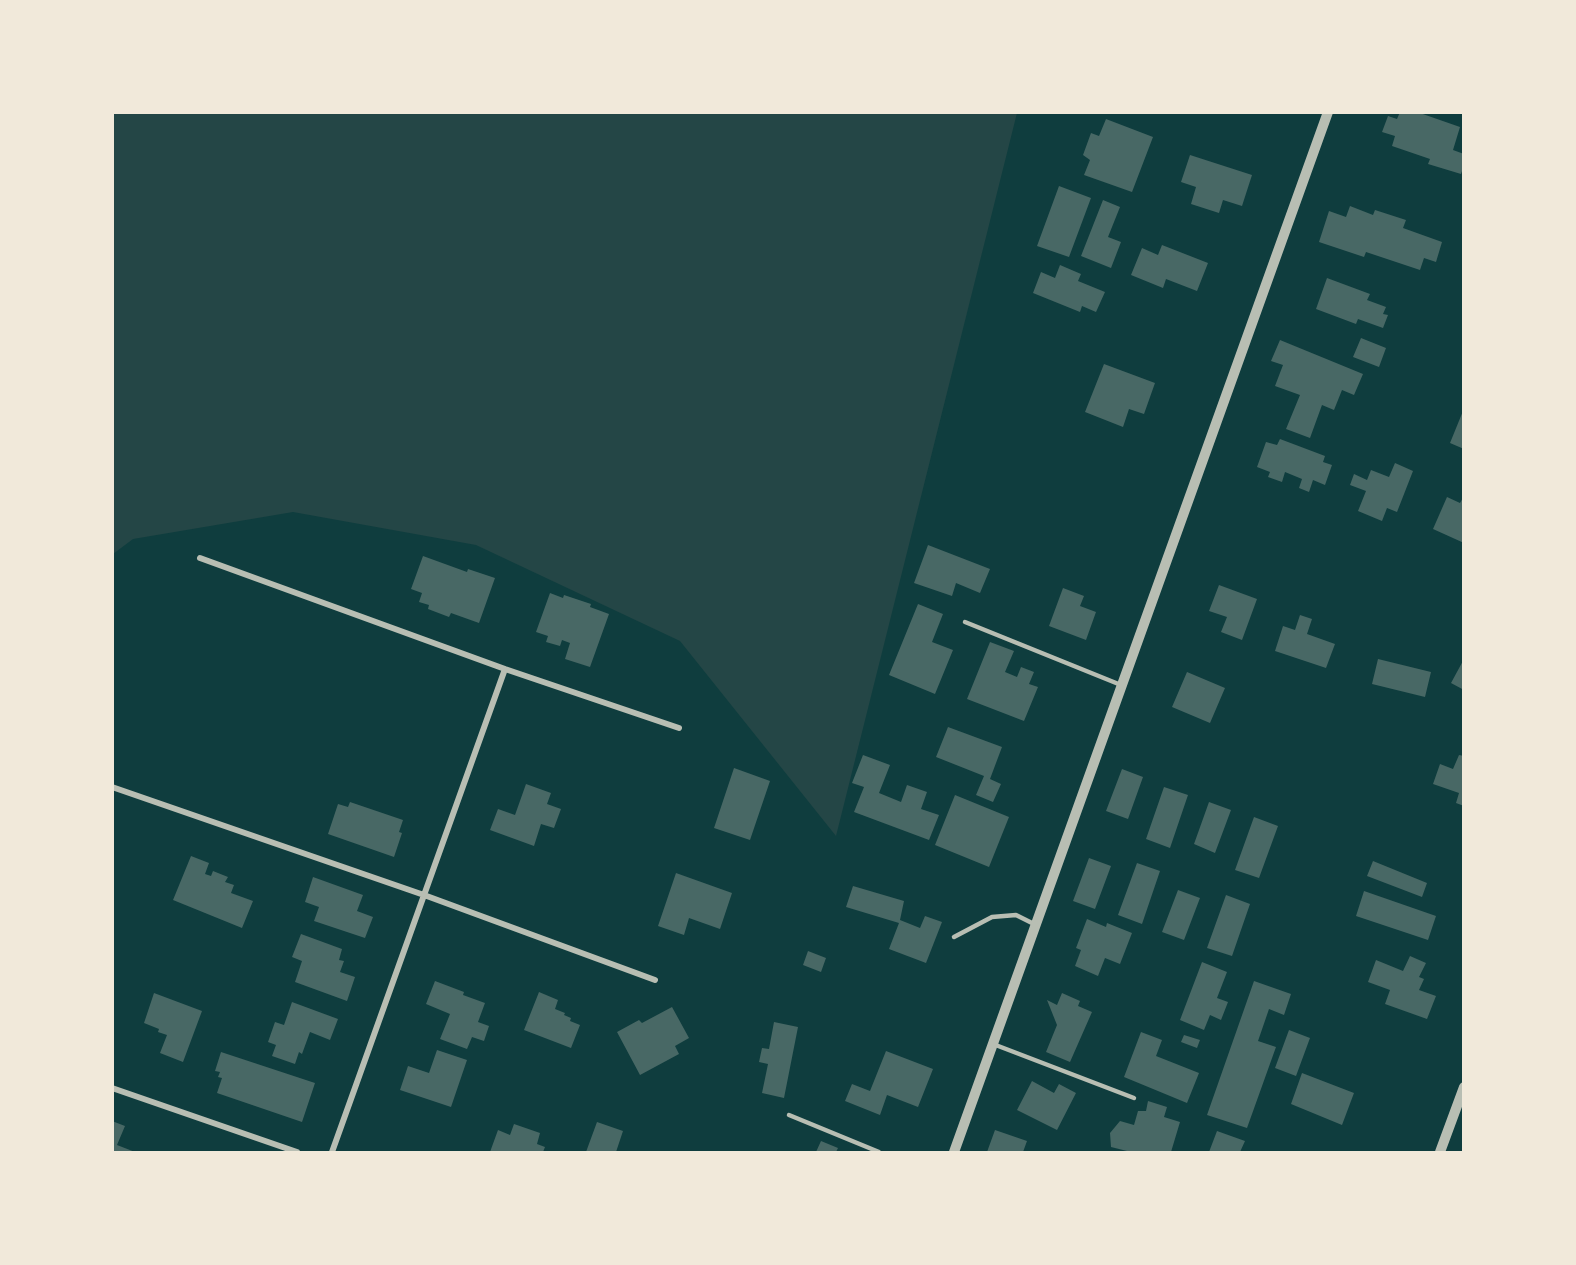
<!DOCTYPE html>
<html>
<head>
<meta charset="utf-8">
<style>
	body { margin:0 }
	#map { position:relative; width:1576px; height:1265px; overflow:hidden; background:#0f3d3e; font-family:Ubuntu,sans-serif }
	canvas { display:block }
	.frame { position:absolute; inset:0; border:114px solid #f1e9da; pointer-events:none }
</style>
</head>
<body>
<div id="map">
<canvas width="1576" height="1265"></canvas>
<div class="frame"></div>
</div>
<script>
const context = document.querySelector('canvas').getContext('2d');
context.lineJoin = 'round';
function paint(path, color) { context.fillStyle = color; context.fill(path, 'evenodd'); }
function stroke(path, color, width, dash) { context.strokeStyle = color; context.lineWidth = width; context.lineCap = dash ? 'butt' : 'round'; context.setLineDash(dash || []); context.stroke(path); }
const green = new Path2D(`
	M 113,112 L 1017,113 L 836,836 L 680,641 L 476,545 L 293,512 L 133,539 L 113,554 Z`);
const building = new Path2D(`
	M 1400,112 L 1417,112 L 1460,127 L 1453,150 L 1464,154 L 1464,165 L 1461,174 L 1428,164 L 1430,159 L 1392,146 L 1395,136 L 1382,132 L 1388,116 L 1397,119 Z
	M 1106,119 L 1153,137 L 1132,192 L 1084,175 L 1090,160 L 1083,155 L 1091,133 L 1099,136 Z
	M 1190,155 L 1252,175 L 1242,206 L 1223,200 L 1219,213 L 1191,204 L 1196,187 L 1181,182 Z
	M 1059,186 L 1091,198 L 1069,257 L 1037,246 Z
	M 1103,200 L 1120,207 L 1108,237 L 1121,242 L 1111,268 L 1081,256 Z
	M 1350,206 L 1373,215 L 1375,210 L 1406,220 L 1403,228 L 1442,242 L 1436,262 L 1424,258 L 1420,270 L 1366,252 L 1364,257 L 1319,242 L 1329,211 L 1346,217 Z
	M 1162,245 L 1208,263 L 1197,291 L 1166,279 L 1163,288 L 1131,275 L 1142,248 L 1158,255 Z
	M 1060,265 L 1081,274 L 1078,281 L 1105,292 L 1096,312 L 1082,306 L 1080,312 L 1033,293 L 1041,272 L 1055,278 Z
	M 1327,278 L 1370,294 L 1367,300 L 1386,307 L 1383,314 L 1388,315 L 1383,328 L 1358,319 L 1356,324 L 1316,309 Z
	M 1361,338 L 1386,348 L 1379,367 L 1353,357 Z
	M 1280,340 L 1363,374 L 1354,395 L 1342,390 L 1334,410 L 1322,405 L 1310,438 L 1286,429 L 1300,395 L 1275,386 L 1283,365 L 1271,361 Z
	M 1104,364 L 1155,383 L 1144,414 L 1129,409 L 1123,427 L 1085,412 Z
	M 1463,411 L 1464,411 L 1464,449 L 1450,443 Z
	M 1280,439 L 1325,456 L 1323,462 L 1332,465 L 1325,485 L 1313,480 L 1309,492 L 1299,488 L 1302,479 L 1285,472 L 1282,482 L 1268,477 L 1270,472 L 1257,467 L 1266,442 L 1277,445 Z
	M 1395,463 L 1413,471 L 1397,512 L 1387,508 L 1382,521 L 1358,511 L 1366,491 L 1350,485 L 1354,474 L 1367,480 L 1371,470 L 1389,477 Z
	M 1464,496 L 1464,543 L 1433,529 L 1447,497 L 1460,503 Z
	M 928,545 L 990,569 L 980,593 L 956,583 L 952,596 L 914,583 Z
	M 423,556 L 467,572 L 468,569 L 495,578 L 479,623 L 451,613 L 449,617 L 428,609 L 429,605 L 419,602 L 422,593 L 411,589 Z
	M 1219,585 L 1257,599 L 1242,640 L 1221,632 L 1227,617 L 1209,611 Z
	M 1063,588 L 1084,596 L 1080,606 L 1096,612 L 1086,640 L 1049,626 Z
	M 550,593 L 563,598 L 564,595 L 591,604 L 590,607 L 609,614 L 590,667 L 565,659 L 570,643 L 562,640 L 560,646 L 546,642 L 548,636 L 536,632 Z
	M 918,604 L 943,614 L 932,642 L 953,650 L 935,694 L 889,675 Z
	M 1300,615 L 1312,619 L 1307,634 L 1335,644 L 1326,668 L 1275,651 L 1283,626 L 1295,630 Z
	M 990,642 L 1014,651 L 1005,672 L 1017,677 L 1021,667 L 1034,672 L 1029,684 L 1038,687 L 1024,721 L 967,699 Z
	M 1378,659 L 1431,672 L 1425,697 L 1372,684 Z
	M 1464,659 L 1464,690 L 1451,683 Z
	M 1187,672 L 1225,688 L 1210,723 L 1172,707 Z
	M 948,727 L 1002,747 L 990,779 L 1001,784 L 993,802 L 976,795 L 984,776 L 936,757 Z
	M 863,755 L 890,765 L 879,793 L 901,802 L 907,785 L 927,792 L 921,809 L 939,815 L 929,840 L 854,812 L 864,787 L 852,783 Z
	M 1459,755 L 1464,756 L 1464,806 L 1456,803 L 1459,793 L 1433,784 L 1440,764 L 1453,769 Z
	M 734,768 L 770,781 L 750,840 L 714,828 Z
	M 1122,769 L 1143,777 L 1128,819 L 1106,811 Z
	M 526,784 L 551,793 L 547,804 L 561,809 L 554,828 L 541,824 L 534,846 L 490,830 L 498,809 L 515,815 Z
	M 1164,787 L 1188,795 L 1170,848 L 1146,839 Z
	M 955,795 L 1009,817 L 989,867 L 935,845 Z
	M 350,802 L 403,820 L 399,832 L 402,833 L 394,857 L 328,834 L 338,804 L 348,807 Z
	M 1209,802 L 1231,810 L 1215,853 L 1194,844 Z
	M 1254,817 L 1278,826 L 1259,878 L 1235,870 Z
	M 191,856 L 209,863 L 205,874 L 211,876 L 213,871 L 228,877 L 225,882 L 234,885 L 231,893 L 253,901 L 242,928 L 173,900 Z
	M 1089,858 L 1111,866 L 1095,909 L 1073,901 Z
	M 1373,861 L 1427,883 L 1422,897 L 1367,876 Z
	M 1137,863 L 1160,871 L 1142,924 L 1118,915 Z
	M 676,873 L 732,893 L 720,929 L 689,918 L 684,935 L 658,926 Z
	M 313,877 L 363,895 L 357,911 L 373,917 L 365,938 L 314,921 L 319,907 L 305,902 Z
	M 853,886 L 904,901 L 900,920 L 920,928 L 925,916 L 942,922 L 926,963 L 889,949 L 899,923 L 846,907 Z
	M 1178,890 L 1200,898 L 1184,940 L 1162,932 Z
	M 1364,891 L 1436,916 L 1428,940 L 1356,916 Z
	M 1226,895 L 1250,904 L 1232,956 L 1207,948 Z
	M 1087,919 L 1106,927 L 1107,923 L 1132,933 L 1120,964 L 1105,958 L 1098,976 L 1075,966 L 1081,950 L 1076,948 Z
	M 301,934 L 342,949 L 339,960 L 344,961 L 340,972 L 355,977 L 347,1001 L 295,982 L 302,961 L 292,957 Z
	M 808,951 L 826,958 L 821,972 L 803,965 Z
	M 1410,956 L 1426,963 L 1419,977 L 1424,979 L 1419,990 L 1436,996 L 1427,1019 L 1385,1004 L 1390,990 L 1368,982 L 1376,960 L 1403,971 Z
	M 1202,962 L 1227,972 L 1217,998 L 1228,1002 L 1221,1020 L 1210,1015 L 1204,1030 L 1180,1020 Z
	M 435,981 L 464,992 L 463,995 L 485,1003 L 478,1022 L 489,1026 L 484,1041 L 472,1037 L 467,1049 L 440,1039 L 450,1014 L 426,1004 Z
	M 1254,981 L 1291,994 L 1284,1015 L 1269,1009 L 1258,1041 L 1276,1047 L 1247,1128 L 1207,1115 Z
	M 539,992 L 558,1000 L 555,1009 L 565,1013 L 564,1015 L 571,1018 L 570,1021 L 580,1025 L 571,1048 L 524,1030 Z
	M 154,993 L 202,1011 L 183,1062 L 160,1053 L 167,1035 L 158,1032 L 159,1029 L 144,1023 Z
	M 1062,993 L 1080,1001 L 1078,1006 L 1092,1012 L 1070,1062 L 1046,1052 L 1057,1025 L 1047,1000 L 1057,1005 Z
	M 292,1002 L 338,1019 L 330,1040 L 310,1032 L 302,1054 L 299,1052 L 295,1064 L 272,1056 L 276,1045 L 268,1042 L 275,1022 L 284,1025 Z
	M 672,1007 L 689,1038 L 675,1046 L 679,1054 L 640,1075 L 617,1032 L 639,1020 L 642,1023 Z
	M 774,1022 L 798,1027 L 784,1098 L 762,1093 L 768,1064 L 759,1062 L 762,1048 L 769,1049 Z
	M 1289,1030 L 1310,1038 L 1296,1076 L 1275,1068 Z
	M 1141,1032 L 1162,1040 L 1156,1056 L 1199,1073 L 1187,1103 L 1124,1077 Z
	M 1184,1035 L 1200,1040 L 1197,1048 L 1181,1042 Z
	M 437,1050 L 467,1060 L 451,1107 L 400,1090 L 408,1066 L 429,1073 Z
	M 886,1051 L 933,1069 L 918,1107 L 887,1095 L 880,1115 L 845,1101 L 852,1084 L 870,1091 Z
	M 221,1052 L 315,1083 L 302,1122 L 217,1093 L 222,1078 L 218,1077 L 220,1072 L 215,1071 Z
	M 1302,1073 L 1354,1093 L 1342,1125 L 1291,1104 Z
	M 1032,1081 L 1054,1093 L 1059,1084 L 1076,1093 L 1057,1130 L 1017,1110 Z
	M 1148,1101 L 1167,1107 L 1164,1117 L 1180,1122 L 1171,1152 L 1131,1152 L 1111,1147 L 1110,1133 L 1120,1121 L 1134,1125 L 1138,1111 L 1146,1111 Z
	M 112,1121 L 125,1126 L 117,1145 L 135,1152 L 112,1152 Z
	M 597,1122 L 623,1131 L 616,1152 L 586,1152 Z
	M 514,1124 L 540,1133 L 537,1144 L 545,1147 L 543,1152 L 490,1152 L 498,1130 L 510,1135 Z
	M 995,1130 L 1027,1141 L 1023,1152 L 987,1152 Z
	M 1217,1131 L 1245,1141 L 1240,1152 L 1209,1152 Z
	M 821,1141 L 838,1148 L 836,1152 L 816,1152 Z`);
const service = new Path2D(`
	M 965,622 L 1121,685
	M 954,937 L 992,917 L 1016,915 L 1034,924
	M 993,1044 L 1134,1098
	M 789,1115 L 879,1152`);
const minor = new Path2D(`
	M 200,558 L 505,669 L 679,728
	M 112,787 L 424,895 L 655,980
	M 112,1088 L 297,1152
	M 332,1152 L 505,669`);
const tertiary = new Path2D(`
	M 954,1152 L 1328,112
	M 1440,1152 L 1464,1087`);
paint(green, '#244646');
paint(building, '#486865');
stroke(service, '#b8beb3', 4.5);
stroke(minor, '#b8beb3', 6);
stroke(tertiary, '#b8beb3', 10);
</script>
</body>
</html>
